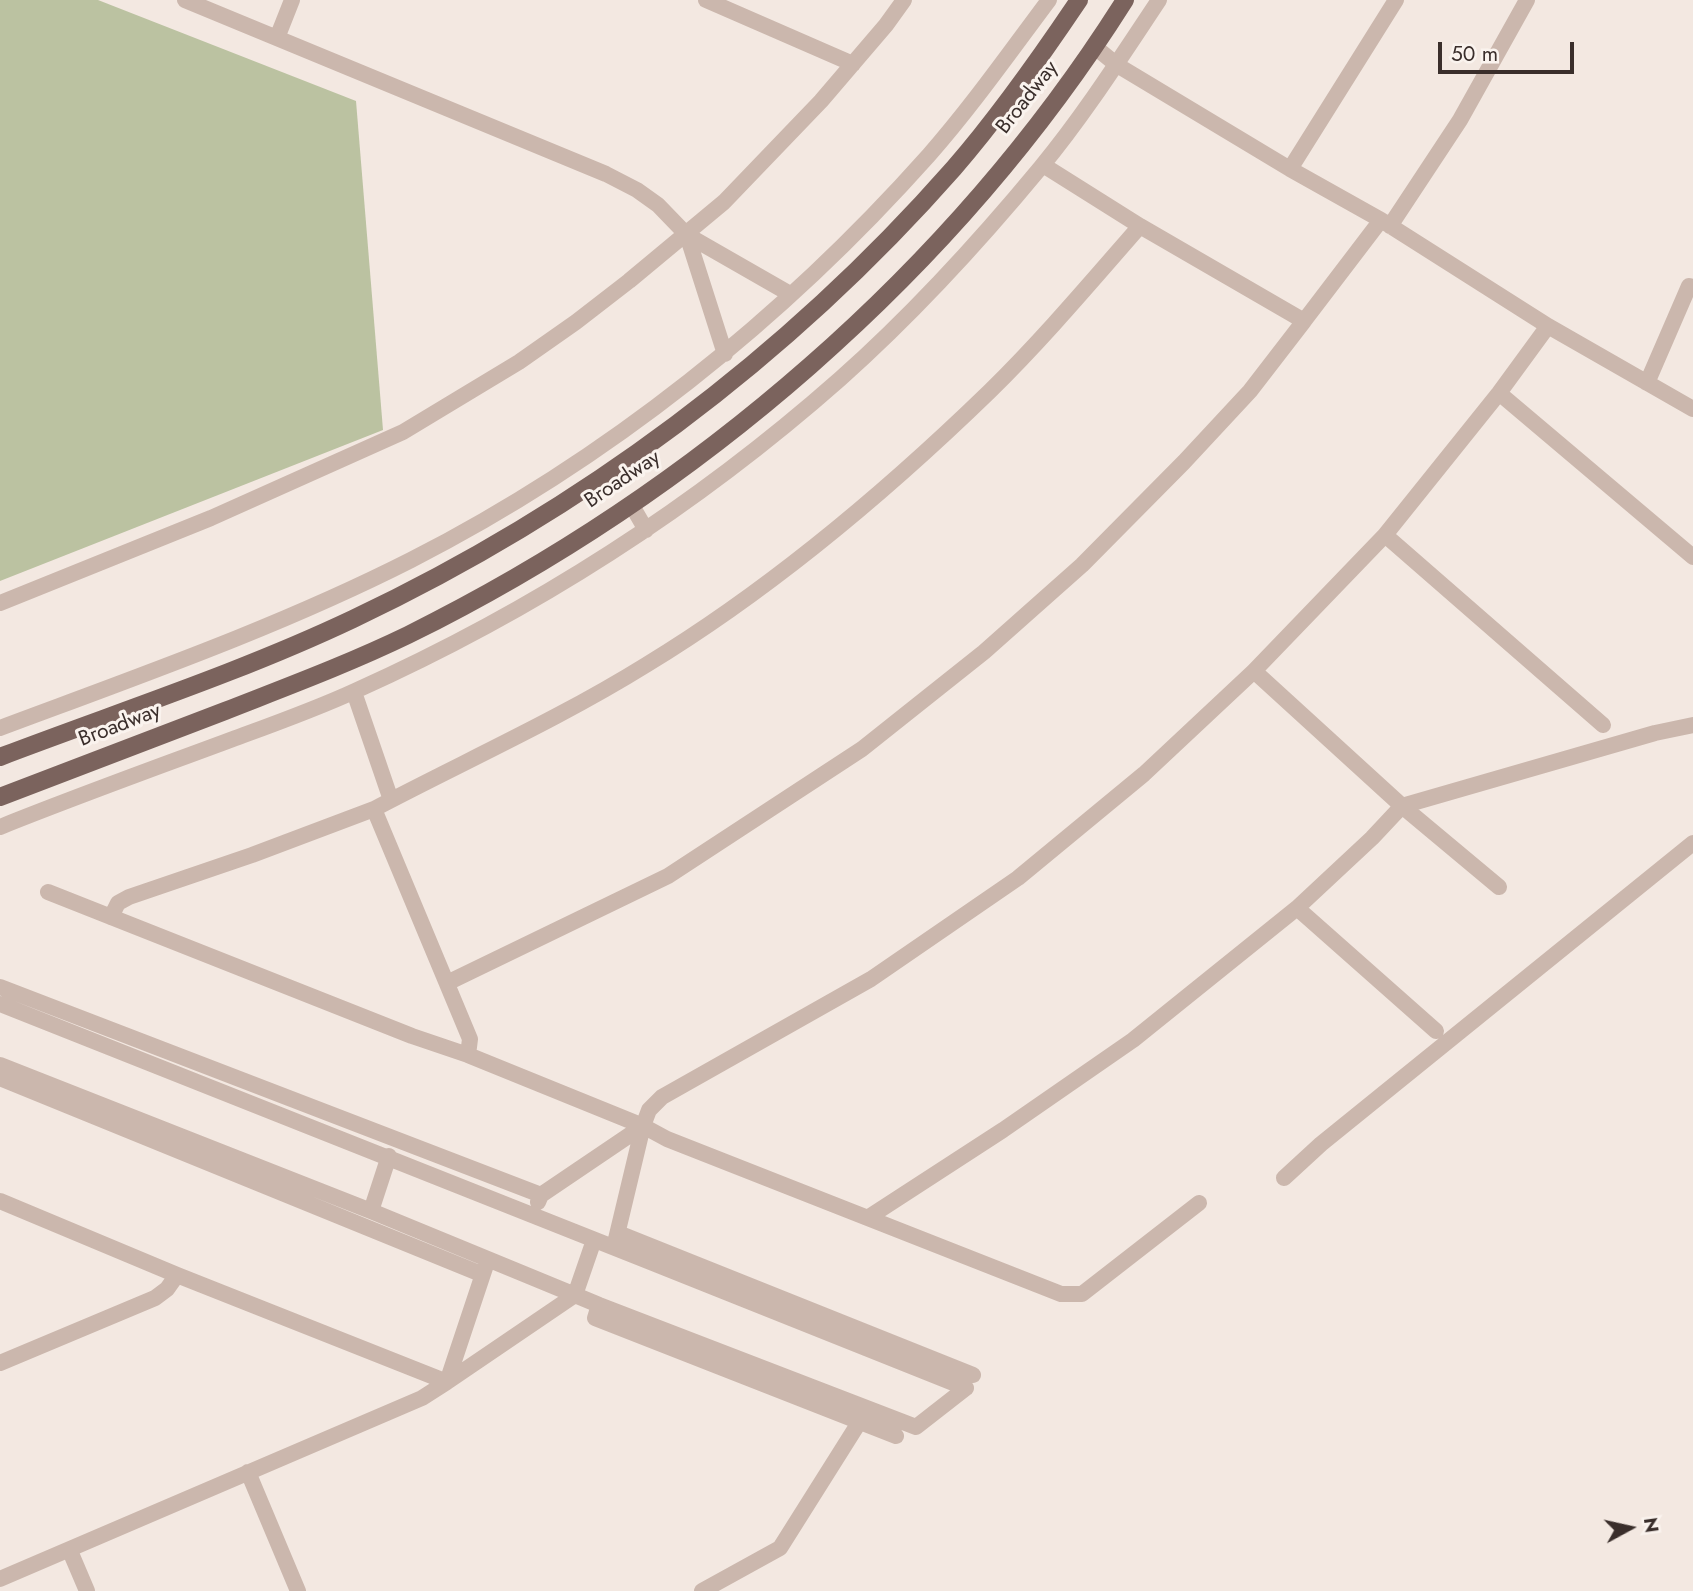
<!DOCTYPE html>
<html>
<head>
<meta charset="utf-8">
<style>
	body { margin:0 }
	#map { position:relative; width:1693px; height:1591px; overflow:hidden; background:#f3e8e1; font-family:Jost,sans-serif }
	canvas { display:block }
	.north { position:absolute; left:1595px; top:1493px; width:70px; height:70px; -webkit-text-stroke:5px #faf3ee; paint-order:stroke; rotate:82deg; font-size:19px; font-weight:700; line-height:28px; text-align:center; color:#3a2e2b }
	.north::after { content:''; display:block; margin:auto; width:24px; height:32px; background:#3a2e2b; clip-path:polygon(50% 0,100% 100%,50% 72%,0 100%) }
	.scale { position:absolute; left:1438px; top:42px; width:136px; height:32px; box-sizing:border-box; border:4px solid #3a2e2b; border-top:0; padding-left:9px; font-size:21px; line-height:24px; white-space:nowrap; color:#3a2e2b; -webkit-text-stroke:5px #faf3ee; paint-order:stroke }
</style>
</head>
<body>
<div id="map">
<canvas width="1693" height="1591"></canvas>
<div class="north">N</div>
<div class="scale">50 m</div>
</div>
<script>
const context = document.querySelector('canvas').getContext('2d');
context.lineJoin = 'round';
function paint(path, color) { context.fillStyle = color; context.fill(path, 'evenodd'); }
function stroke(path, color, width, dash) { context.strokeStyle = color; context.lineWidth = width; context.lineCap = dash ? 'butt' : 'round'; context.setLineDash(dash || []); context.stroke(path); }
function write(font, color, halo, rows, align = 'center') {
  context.font = font + ' Jost,sans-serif'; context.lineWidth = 6; context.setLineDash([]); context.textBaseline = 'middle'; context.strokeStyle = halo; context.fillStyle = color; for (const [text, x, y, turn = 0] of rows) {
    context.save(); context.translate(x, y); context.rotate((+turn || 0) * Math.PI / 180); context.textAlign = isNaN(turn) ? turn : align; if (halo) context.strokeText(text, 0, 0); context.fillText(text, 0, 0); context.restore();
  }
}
const green = new Path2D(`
	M 0,0 L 98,0 L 356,101 L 383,430 L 0,581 Z`);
const street = new Path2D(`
	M 185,0 L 606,174 L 637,190 L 658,205 L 687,235 L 790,294
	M 706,0 L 853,64
	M 277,38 L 292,0
	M 1095,47 L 1117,65 L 1290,169 L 1381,220 L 1548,326 L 1693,409
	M 1290,169 L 1396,0
	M 1390,226 L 1460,120 L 1527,0
	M 687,235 L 725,354
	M 1304,321 L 1381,220
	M 1647,383 L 1689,286 L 1693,287
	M 1499,393 L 1693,557
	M 631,504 L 646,530
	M 1385,535 L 1603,725
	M 0,603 L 211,518 L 403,432 L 519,362 L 576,322 L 629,281 L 724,202 L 821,101 L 886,25 L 904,0
	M 354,692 L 391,800
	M 0,728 C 139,676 279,627 411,560 C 607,460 783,319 929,155 C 972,106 1010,52 1049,0
	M 0,827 C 77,796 155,768 233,739 C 274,724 316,709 355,691 C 531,612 695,507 840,379 C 912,315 979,242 1041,167 C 1084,115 1121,57 1159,0
	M 1499,887 L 1402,806 L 1254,671 L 1385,535 L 1499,393 L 1548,326
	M 48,892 L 412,1036 L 468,1055 L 643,1126 L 667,1139 L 1061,1294 L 1082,1294 L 1199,1203
	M 1297,908 L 1436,1031
	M 111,917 L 118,903 L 129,897 L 252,855 L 374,809
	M 447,983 L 668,876 L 862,749 L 984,652 L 1082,565 L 1184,462 L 1250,391 L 1304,321 L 1140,226 L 1043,165
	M 0,987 L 541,1195
	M 0,1004 C 323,1130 644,1260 966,1388
	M 468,1055 L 470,1039 L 374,809 C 465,761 559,719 646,665 C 771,589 886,492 990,391 C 1043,339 1091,282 1140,226
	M 0,1065 L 371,1211 L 575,1295 L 447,1382
	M 0,1078 L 481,1274
	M 643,1126 L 649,1110 L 662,1097 L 871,979 L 1018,878 L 1144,774 L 1254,671
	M 1284,1178 L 1321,1144 L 1693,843
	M 0,1201 L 177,1275 L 447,1382 L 422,1398 L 0,1579
	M 538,1202 L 541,1195 L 643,1126 L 615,1243
	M 371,1211 L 389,1156
	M 869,1217 L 1003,1130 L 1133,1040 L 1297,908 L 1372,838 L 1402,806 L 1655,733 L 1693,725
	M 618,1233 L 973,1375
	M 594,1240 L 575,1295 L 599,1305 L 916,1427 L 966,1388
	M 599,1305 L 595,1318 L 896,1436
	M 0,1363 L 155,1298 L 167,1289 L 177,1275
	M 447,1382 L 486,1265
	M 248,1472 L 298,1591
	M 70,1551 L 87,1591
	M 702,1591 L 780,1548 L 860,1421`);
const primary = new Path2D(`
	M 0,757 C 118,712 239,673 353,619 C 581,511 787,358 954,168 C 1000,115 1040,58 1079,0
	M 0,797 C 75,768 150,739 225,711 C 286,687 348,664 408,635 C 695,493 954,271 1125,0`);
const streetNames = [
	["Broadway",1028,98,-52],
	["Broadway",623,480,-34],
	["Broadway",120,726,-21]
];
paint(green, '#bbc2a1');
stroke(street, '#cbb7ad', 16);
stroke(primary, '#7b635d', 18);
write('21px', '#3a2e2b', '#faf3ee', streetNames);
</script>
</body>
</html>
